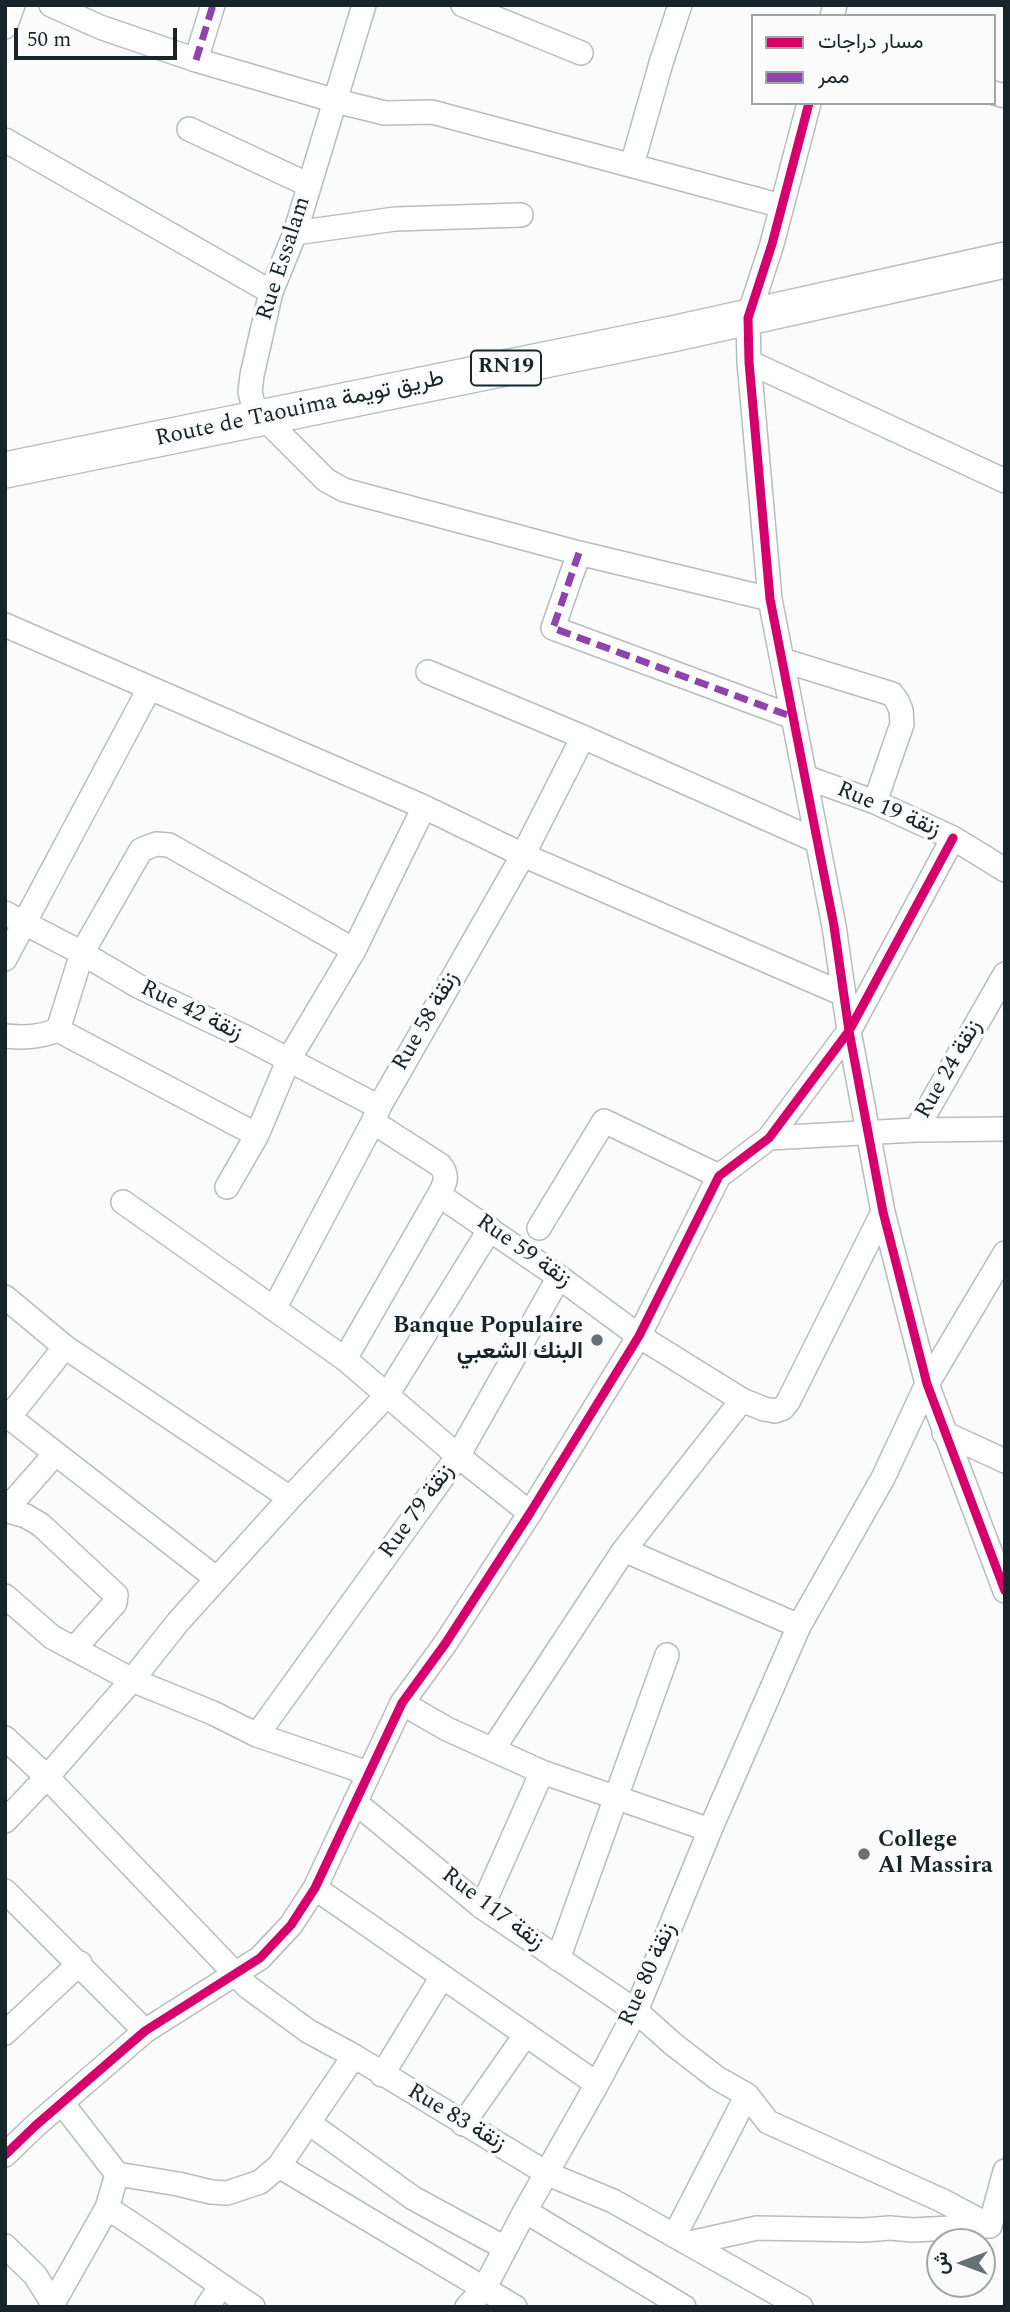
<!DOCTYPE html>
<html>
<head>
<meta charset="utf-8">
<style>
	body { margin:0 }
	#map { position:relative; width:1010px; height:2312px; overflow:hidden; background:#fbfbfb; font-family:Spectral,Vazirmatn,serif }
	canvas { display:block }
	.frame { position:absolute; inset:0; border:7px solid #17252a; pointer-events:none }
	.legend { position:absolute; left:751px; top:14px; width:245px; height:91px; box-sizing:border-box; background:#fbfbfb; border:2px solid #a0a5a7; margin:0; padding:9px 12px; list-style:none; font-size:21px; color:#17252a }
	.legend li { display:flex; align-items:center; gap:14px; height:35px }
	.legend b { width:35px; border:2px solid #a0a5a7 }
	.north { position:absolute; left:926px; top:2228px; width:70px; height:70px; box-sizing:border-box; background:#fbfbfb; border:2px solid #a0a5a7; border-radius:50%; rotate:270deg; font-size:19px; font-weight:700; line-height:28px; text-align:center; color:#17252a }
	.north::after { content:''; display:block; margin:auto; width:24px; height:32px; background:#677073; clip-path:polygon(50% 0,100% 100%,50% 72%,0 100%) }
	.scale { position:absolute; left:14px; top:28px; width:163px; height:32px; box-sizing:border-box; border:4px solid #17252a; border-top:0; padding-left:9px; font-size:21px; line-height:24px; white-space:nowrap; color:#17252a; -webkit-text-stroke:5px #fbfbfb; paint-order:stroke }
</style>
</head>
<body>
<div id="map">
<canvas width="1010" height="2312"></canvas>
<div class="frame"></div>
<ul class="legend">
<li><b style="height:9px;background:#d6006c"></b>مسار دراجات</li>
<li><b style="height:9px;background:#8e44ad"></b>ممر</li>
</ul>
<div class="north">ش</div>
<div class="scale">50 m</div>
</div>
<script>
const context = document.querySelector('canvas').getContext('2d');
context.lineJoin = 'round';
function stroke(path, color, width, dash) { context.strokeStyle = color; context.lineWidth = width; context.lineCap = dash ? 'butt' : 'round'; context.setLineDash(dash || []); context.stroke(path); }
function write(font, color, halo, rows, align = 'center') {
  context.font = font + ' Spectral,Vazirmatn,serif'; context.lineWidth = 7; context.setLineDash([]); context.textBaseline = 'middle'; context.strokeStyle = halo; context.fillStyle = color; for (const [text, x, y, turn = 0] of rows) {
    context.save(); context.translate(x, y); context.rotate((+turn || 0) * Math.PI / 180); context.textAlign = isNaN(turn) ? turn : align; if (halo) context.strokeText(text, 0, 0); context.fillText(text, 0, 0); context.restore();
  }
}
const street = new Path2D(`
	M 51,5 L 100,27 L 196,60 L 336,101 L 385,113 L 432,112 L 782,206
	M 364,5 L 295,233 L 271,292 L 252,375 L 250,392 L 254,408 L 326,480 L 344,490 L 579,553 L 770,599
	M 463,5 L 581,53
	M 832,16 L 835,5
	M 5,27 L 13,5
	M 196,60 L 213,5
	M 994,93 L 1005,96
	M 809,103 L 772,244 L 748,318 L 749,362 L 770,599 L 834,926 L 849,1031 L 883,1212 L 927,1384 L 1005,1591
	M 189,129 L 309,185
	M 5,140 L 271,292
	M 632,165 L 661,63 L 680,5
	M 295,233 L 395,219 L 521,215
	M 749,362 L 1005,481
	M 579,553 L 553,628 L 793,717
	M 5,625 L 424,807 L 523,855 L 843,994
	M 782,660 L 892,694 L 897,701 L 901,710 L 902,724 L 875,802
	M 428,672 L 583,737 L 817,841
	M 805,777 L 875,802 L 953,838 L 1005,870
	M 5,913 L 82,953 L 138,986 L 247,1038 L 379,1107
	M 5,959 L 149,689
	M 58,1030 L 82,953 L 141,850 L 156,844 L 169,845 L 354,950
	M 5,1036 C 25,1038 40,1037 58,1030 L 257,1135
	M 916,1130 L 1005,974
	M 769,1138 L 916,1130 L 1005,1129
	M 227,1187 L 257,1135 L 288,1061 L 354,950 L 424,807
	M 439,1195 L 559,1277 L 639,1336 L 742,1400 L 764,1409 L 775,1411 L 783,1408 L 788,1402 L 883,1212
	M 123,1202 L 345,1359 L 458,1456 L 530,1513
	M 539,1228 L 604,1121 L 719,1176
	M 5,1297 L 65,1347 L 290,1498
	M 274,1309 L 373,1122 L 379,1107 L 523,855 L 583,737
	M 345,1359 L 439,1195 C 445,1184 449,1175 440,1165 L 373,1122
	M 5,1414 L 217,1579
	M 9,1417 L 65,1347
	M 944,1433 L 1005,1461
	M 5,1510 L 26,1516 L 41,1525 L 116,1595 L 115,1603 L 74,1649
	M 5,1511 L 55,1454
	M 624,1550 L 799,1626
	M 5,1596 L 52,1637 L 132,1680 L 213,1713 L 257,1735 L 368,1773
	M 402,1703 L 447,1729 L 542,1772 L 710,1830
	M 257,1735 L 458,1456 L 559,1277
	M 5,1738 L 47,1777 L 248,1987 L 308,2031 L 354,2056 L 548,2174 L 613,2201 L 801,2307
	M 493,1749 L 624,1550 L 742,1400
	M 355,1802 L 482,1907 L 636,2011 L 673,2044 L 717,2078 L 747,2095 L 768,2122 L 941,2200 L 990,2226
	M 5,1821 L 47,1777 L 132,1680 L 178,1622 L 290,1498 L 387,1395 L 490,1229
	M 315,1888 L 597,2084
	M 5,1891 L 145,2031
	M 482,1907 L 542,1772
	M 558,1959 L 667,1655
	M 5,2033 L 80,1963
	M 382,2075 L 442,1977
	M 62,2103 L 117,2174
	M 309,2123 L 413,2198 L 505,2248
	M 463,2124 L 526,2034
	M 5,2155 L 35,2126 L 145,2031 L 260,1958 L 291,1925 L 315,1888 L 402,1703 L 445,1644 L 530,1513 L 639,1336 L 719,1176 L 769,1138 L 849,1031 L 953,838
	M 279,2166 L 515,2307
	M 107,2208 C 157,2239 204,2275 253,2307
	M 525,2211 L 684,2307
	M 990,2226 L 1005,2171
	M 675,2235 L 747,2095
	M 690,2243 L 757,2228 L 864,2230 L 890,2228 L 912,2230 L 988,2226
	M 5,2246 L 35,2275 L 52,2302
	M 51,2307 L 107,2208 L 117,2174 L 178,2184 L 211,2192 L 227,2193 L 260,2182 L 279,2166 L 354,2056
	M 207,2307 L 221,2286
	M 467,2307 L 484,2289 L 525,2211 L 597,2084 L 636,2011 L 710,1830 L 799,1626 L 883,1478 L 927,1384 L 1005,1253`);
const primary = new Path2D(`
	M 5,470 L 672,334 L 1005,260`);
const quiet = new Path2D(`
	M 196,60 L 213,5
	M 579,553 L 553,628 L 793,717`);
const cycleway = new Path2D(`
	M 809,103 L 772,244 L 748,318 L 749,362 L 770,599 L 834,926 L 849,1031 L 883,1212 L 927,1384 L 1005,1591
	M 5,2155 L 35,2126 L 145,2031 L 260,1958 L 291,1925 L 315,1888 L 402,1703 L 445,1644 L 530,1513 L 639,1336 L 719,1176 L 769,1138 L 849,1031 L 953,838`);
const markers = [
	[597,1340,7,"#677073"],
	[864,1854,7,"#677073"]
];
const shields = [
	[506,368,70]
];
const shieldNames = [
	["RN19",506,368]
];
const streetNames = [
	["Rue Essalam",285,259,-72],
	["Route de Taouima طريق تويمة",300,410,-12],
	["Rue 19 زنقة",888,811,23],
	["Rue 42 زنقة",191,1012,26],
	["Rue 58 زنقة",427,1022,-60],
	["Rue 24 زنقة",950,1070,-60],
	["Rue 59 زنقة",523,1252,35],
	["Rue 79 زنقة",418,1512,-54],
	["Rue 117 زنقة",492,1910,37],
	["Rue 80 زنقة",649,1975,-66],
	["Rue 83 زنقة",456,2119,31]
];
const poiNames = [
	["Banque Populaire",583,1327],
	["البنك الشعبي",583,1353],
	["College",878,1841,"left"],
	["Al Massira",878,1867,"left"]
];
stroke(street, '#b6bdbf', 26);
stroke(primary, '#b6bdbf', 38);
stroke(street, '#fefefe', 23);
stroke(primary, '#fefefe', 35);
stroke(quiet, '#8e44ad', 7, [14, 7]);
stroke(cycleway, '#d6006c', 9);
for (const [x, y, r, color] of markers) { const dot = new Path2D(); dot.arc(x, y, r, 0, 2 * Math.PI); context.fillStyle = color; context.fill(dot); stroke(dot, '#fbfbfb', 2.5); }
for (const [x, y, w] of shields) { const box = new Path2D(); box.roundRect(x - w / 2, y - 17.5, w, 35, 5); context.fillStyle = '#fbfbfb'; context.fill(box); stroke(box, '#17252a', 2); }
write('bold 21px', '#17252a', null, shieldNames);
write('23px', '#17252a', '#fbfbfb', streetNames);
write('bold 23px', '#17252a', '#fbfbfb', poiNames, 'right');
</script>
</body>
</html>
